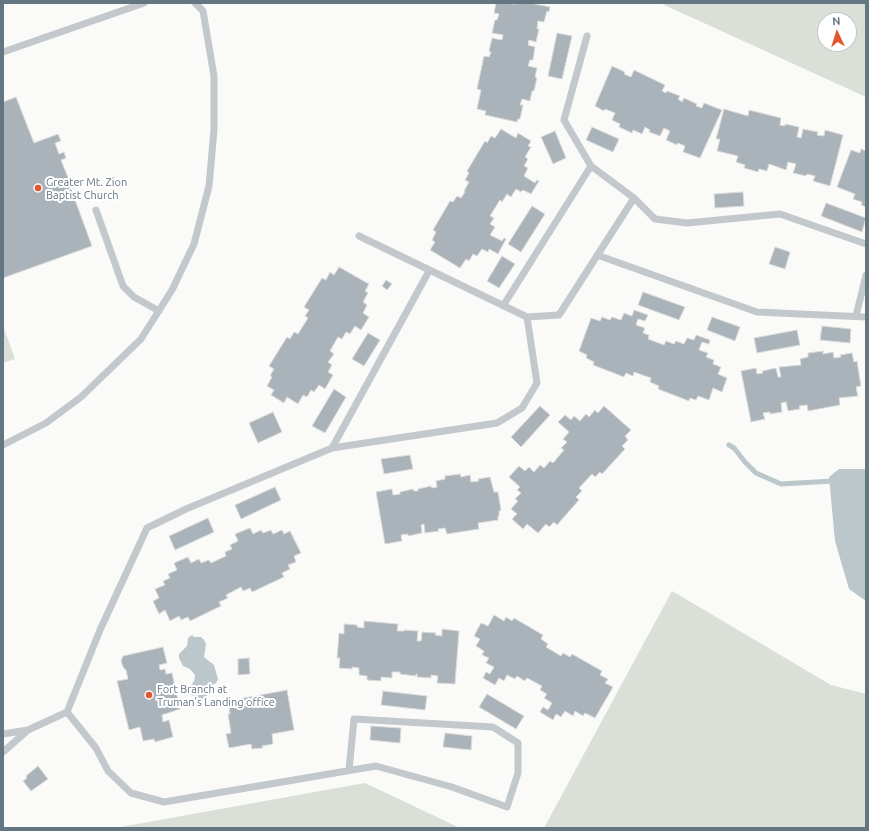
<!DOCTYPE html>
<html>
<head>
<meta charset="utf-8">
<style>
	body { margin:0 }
	#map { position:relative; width:869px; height:831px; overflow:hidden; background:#fafaf8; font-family:Ubuntu,sans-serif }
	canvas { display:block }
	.frame { position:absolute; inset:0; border:4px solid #657683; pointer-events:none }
	.north { position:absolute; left:817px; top:12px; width:40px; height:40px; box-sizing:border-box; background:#fff; border:1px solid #c1c8cd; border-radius:50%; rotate:356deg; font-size:11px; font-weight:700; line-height:16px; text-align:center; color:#657683 }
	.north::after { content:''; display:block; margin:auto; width:14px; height:18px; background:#e4572e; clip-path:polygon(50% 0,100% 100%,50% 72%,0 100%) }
</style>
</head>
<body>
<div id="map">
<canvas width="869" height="831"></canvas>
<div class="frame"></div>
<div class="north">N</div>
</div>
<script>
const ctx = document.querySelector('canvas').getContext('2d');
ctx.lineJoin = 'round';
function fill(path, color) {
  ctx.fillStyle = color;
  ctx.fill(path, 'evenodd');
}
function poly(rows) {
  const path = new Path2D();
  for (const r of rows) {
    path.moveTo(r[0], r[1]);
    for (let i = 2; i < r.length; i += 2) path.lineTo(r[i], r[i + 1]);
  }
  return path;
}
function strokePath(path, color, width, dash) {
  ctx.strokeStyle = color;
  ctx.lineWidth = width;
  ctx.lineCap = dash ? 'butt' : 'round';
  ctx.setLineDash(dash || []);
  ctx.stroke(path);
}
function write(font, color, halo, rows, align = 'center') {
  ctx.font = font + ' Ubuntu,sans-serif';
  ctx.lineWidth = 4;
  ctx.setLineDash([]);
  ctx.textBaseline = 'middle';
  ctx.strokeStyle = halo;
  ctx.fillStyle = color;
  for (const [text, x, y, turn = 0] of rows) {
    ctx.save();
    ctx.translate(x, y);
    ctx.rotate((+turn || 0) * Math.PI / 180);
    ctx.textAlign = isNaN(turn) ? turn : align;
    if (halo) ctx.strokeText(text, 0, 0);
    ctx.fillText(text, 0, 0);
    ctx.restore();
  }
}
const green = poly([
	[660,3,866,3,866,97],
	[825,20,849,20,849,44,825,44],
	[3,326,15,359,3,363],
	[672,591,831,685,866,694,866,828,544,828],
	[365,783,460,828,115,828]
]);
const water = poly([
	[839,469,866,469,866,601,849,589,835,541,829,477],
	[192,635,194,637,201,637,204,640,206,644,204,657,214,665,218,679,216,683,210,686,207,691,207,695,206,698,202,699,189,694,189,689,194,681,195,675,190,669,183,666,179,658,179,654,187,646,188,638]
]);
const stream = poly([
	[729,445,734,448,745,462,756,473,781,484,833,481,835,482]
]);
const building = poly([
	[496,3,517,4,517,3,530,3,550,7,549,12,547,11,544,22,538,21,537,29,539,29,536,42,529,40,528,45,535,47,533,60,530,60,528,66,537,68,535,77,537,78,534,91,532,91,530,101,522,99,520,105,523,105,520,119,518,119,517,122,485,115,486,111,477,109,481,90,477,89,484,56,489,57,491,52,489,51,492,38,502,40,503,35,492,33,495,20,497,20,499,14,494,13,496,3],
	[557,33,572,36,562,79,548,76,557,33],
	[612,66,625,72,624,74,631,77,634,70,665,85,662,91,666,93,667,91,680,96,678,99,682,102,684,98,697,104,696,106,702,108,704,103,722,110,700,158,683,152,685,146,678,143,677,145,666,140,670,131,664,128,660,136,649,132,650,130,645,127,642,134,633,130,632,133,619,127,620,124,612,120,615,113,605,109,604,111,595,106,612,66],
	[16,97,34,143,58,134,61,141,55,143,59,154,64,152,66,158,61,160,69,180,72,178,76,187,71,189,92,246,3,278,3,102,16,97],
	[724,109,748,116,749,110,781,118,780,125,785,126,785,124,799,127,797,137,801,138,803,129,818,132,817,135,824,136,825,130,843,135,830,186,813,181,815,176,807,174,806,176,793,173,796,164,788,162,786,170,769,164,767,171,759,169,758,172,744,168,745,165,736,162,738,156,717,151,720,139,716,139,724,109],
	[592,127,619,139,613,152,586,140,592,127],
	[501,129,516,138,518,133,531,141,528,146,531,147,525,157,528,159,524,166,528,168,524,176,535,183,537,180,539,181,531,194,523,190,521,192,516,189,511,197,507,194,502,202,500,200,490,216,494,218,490,224,495,227,490,235,502,241,504,238,506,239,498,254,489,249,488,252,482,249,477,256,473,254,469,261,466,259,460,268,430,250,435,242,432,240,436,232,433,230,450,201,453,202,457,196,461,198,465,192,464,191,469,182,465,180,469,173,467,171,485,141,487,143,491,136,495,138,501,129],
	[555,131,566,158,553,164,541,137,555,131],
	[861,149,866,151,866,207,861,205,862,202,853,199,855,194,837,187,851,150,860,153,861,149],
	[743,192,744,206,715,208,714,194,743,192],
	[826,203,866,218,862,232,821,216,826,203],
	[532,206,545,214,521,252,508,244,532,206],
	[775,247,790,252,785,269,769,264,775,247],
	[502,256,515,264,499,288,487,281,502,256],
	[339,267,369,284,365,291,368,293,363,302,367,305,363,313,369,317,361,330,355,326,350,334,346,332,342,339,338,337,330,351,334,354,328,362,332,365,328,372,333,375,325,389,319,385,314,392,311,390,307,397,303,395,298,404,287,397,284,403,271,395,274,390,267,386,272,377,270,376,274,369,269,366,287,337,290,339,294,332,298,334,308,318,305,316,309,310,304,307,322,278,326,280,330,272,334,275,339,267],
	[386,280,392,284,387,290,382,286,386,280],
	[643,292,685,307,679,320,638,305,643,292],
	[634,310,648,315,645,321,638,319,636,325,645,328,643,333,649,335,648,339,664,345,666,341,674,344,676,341,684,344,687,338,694,340,696,335,710,340,709,344,702,342,699,350,708,353,706,357,714,360,713,364,721,367,718,374,727,378,722,392,713,388,709,400,698,396,696,400,690,398,689,401,658,389,659,386,650,382,651,378,634,372,633,376,626,373,624,377,593,365,594,362,586,358,587,355,579,351,591,318,600,321,602,317,610,320,612,317,621,320,624,313,632,316,634,310],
	[712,317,740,327,735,341,707,330,712,317],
	[822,326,851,329,850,343,820,340,822,326],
	[797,330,800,345,757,353,754,338,797,330],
	[368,333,380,340,364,366,352,359,368,333],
	[823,351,823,354,833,352,834,358,841,357,840,355,852,353,854,362,857,361,861,386,856,387,858,396,839,398,840,405,808,411,807,405,799,406,800,409,788,411,786,402,781,403,782,412,770,414,770,412,763,413,765,419,751,422,741,371,756,368,757,374,763,373,762,371,776,368,778,377,781,377,779,367,801,365,800,359,808,357,808,353,823,351],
	[334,389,346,397,325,433,312,426,334,389],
	[540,406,550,415,521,447,511,437,540,406],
	[604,406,631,430,625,436,628,440,622,446,625,449,602,474,600,472,595,477,592,474,579,488,582,491,576,497,579,500,557,525,554,522,549,527,546,524,538,533,527,524,523,529,512,519,517,514,511,509,518,501,515,499,521,493,517,490,520,487,509,477,519,466,525,471,529,467,534,472,540,465,544,468,550,461,553,463,564,450,561,448,567,442,563,439,569,432,558,422,565,415,571,420,574,416,580,421,586,414,589,417,595,410,598,413,604,406],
	[273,412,282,432,258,443,249,423,273,412],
	[410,455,413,469,384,474,381,459,410,455],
	[460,474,461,477,470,475,471,482,479,481,478,479,490,477,494,492,498,492,501,510,499,511,499,516,498,516,498,520,478,523,479,529,447,534,445,528,438,529,439,531,425,533,424,524,421,525,422,533,408,536,408,534,401,535,402,541,385,544,376,492,392,489,393,495,400,494,400,492,413,489,414,491,418,491,418,489,431,486,432,488,437,487,436,481,445,479,445,476,460,474],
	[275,487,281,500,241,519,235,505,275,487],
	[208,518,214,532,175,550,169,536,208,518],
	[250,528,253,534,261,530,263,533,271,530,273,534,282,530,284,534,290,531,301,553,294,556,296,562,288,565,290,569,282,573,284,577,252,592,250,588,243,591,241,587,226,595,228,598,219,602,221,606,190,621,188,617,181,620,179,616,170,621,165,610,159,614,153,601,159,598,155,589,165,585,163,581,170,578,168,574,177,570,174,563,188,557,191,563,199,559,201,563,209,560,211,563,226,556,225,552,232,549,230,545,238,541,235,534,250,528],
	[494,615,504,621,506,617,512,621,514,618,543,635,541,639,548,644,546,647,561,656,563,653,570,657,572,654,602,671,600,675,608,679,605,683,613,687,595,718,585,713,583,716,575,711,573,716,565,711,561,717,556,714,553,720,540,712,543,707,548,710,552,703,544,698,547,694,540,690,542,686,527,678,525,681,517,676,515,679,507,675,504,681,499,678,495,685,483,678,486,672,490,674,494,667,486,663,489,658,482,655,484,651,476,646,480,639,474,636,481,623,488,626,494,615],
	[364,621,398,624,397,631,404,631,404,630,418,631,417,641,421,641,422,632,436,633,435,635,442,636,442,629,459,631,455,684,437,683,438,676,431,675,431,678,417,677,417,674,416,674,416,676,400,674,400,672,392,672,392,678,381,677,381,681,367,680,367,676,359,675,359,668,352,667,352,669,339,668,340,658,337,658,339,633,344,634,344,624,357,625,357,627,364,628,364,621],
	[163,647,167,663,159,665,160,670,165,669,166,674,172,673,180,709,162,715,163,722,169,720,173,737,155,742,154,739,143,741,140,727,129,730,117,681,128,679,126,670,123,667,121,661,123,656,163,647],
	[249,658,250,674,238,675,238,659,249,658],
	[287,690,294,730,272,734,273,744,262,746,263,748,252,749,251,744,229,748,226,734,231,733,228,714,230,714,228,701,287,690],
	[383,691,427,696,425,710,381,705,383,691],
	[487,694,524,716,516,729,479,707,487,694],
	[371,726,401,728,400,743,370,740,371,726],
	[445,733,472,736,471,750,443,747,445,733],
	[38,766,48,779,31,791,23,781,27,778,26,776,38,766]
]);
const service = poly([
	[3,52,144,3],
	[591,166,634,198,655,219,687,223,780,214,866,244],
	[96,210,123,286,134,297,159,311],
	[359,236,527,317,559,315,634,198],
	[597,255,757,312,866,317],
	[503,306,591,166,564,120,587,36],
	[856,316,866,275],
	[3,445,46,423,81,397,141,339,172,290,194,244,209,186,214,130,214,76,203,11,195,3],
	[332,448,429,271],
	[3,734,28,730,67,712],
	[3,752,28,730],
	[349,770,354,719,493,727,518,743,518,773,507,807,452,787,376,766,164,802,131,793,108,771,96,748,67,712,100,630,147,528,186,509,332,448,497,423,522,408,537,383,527,317]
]);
const markers = [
	[38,188,4,"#e4572e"],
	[149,695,4,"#e4572e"]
];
const poiNames = [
	["Greater Mt. Zion",46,182],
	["Baptist Church",46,195],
	["Fort Branch at",157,689],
	["Truman's Landing office",157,702]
];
fill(green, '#dadfd7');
fill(water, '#bbc7cb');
strokePath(stream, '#bbc7cb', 5);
fill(building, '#aab3b9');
strokePath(building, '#dcdcda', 1);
strokePath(service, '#c3c8cc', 7);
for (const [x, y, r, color] of markers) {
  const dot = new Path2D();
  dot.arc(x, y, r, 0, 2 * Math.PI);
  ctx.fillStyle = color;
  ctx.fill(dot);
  strokePath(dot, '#fff', 1.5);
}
write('11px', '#657683', '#fff', poiNames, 'left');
</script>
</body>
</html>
